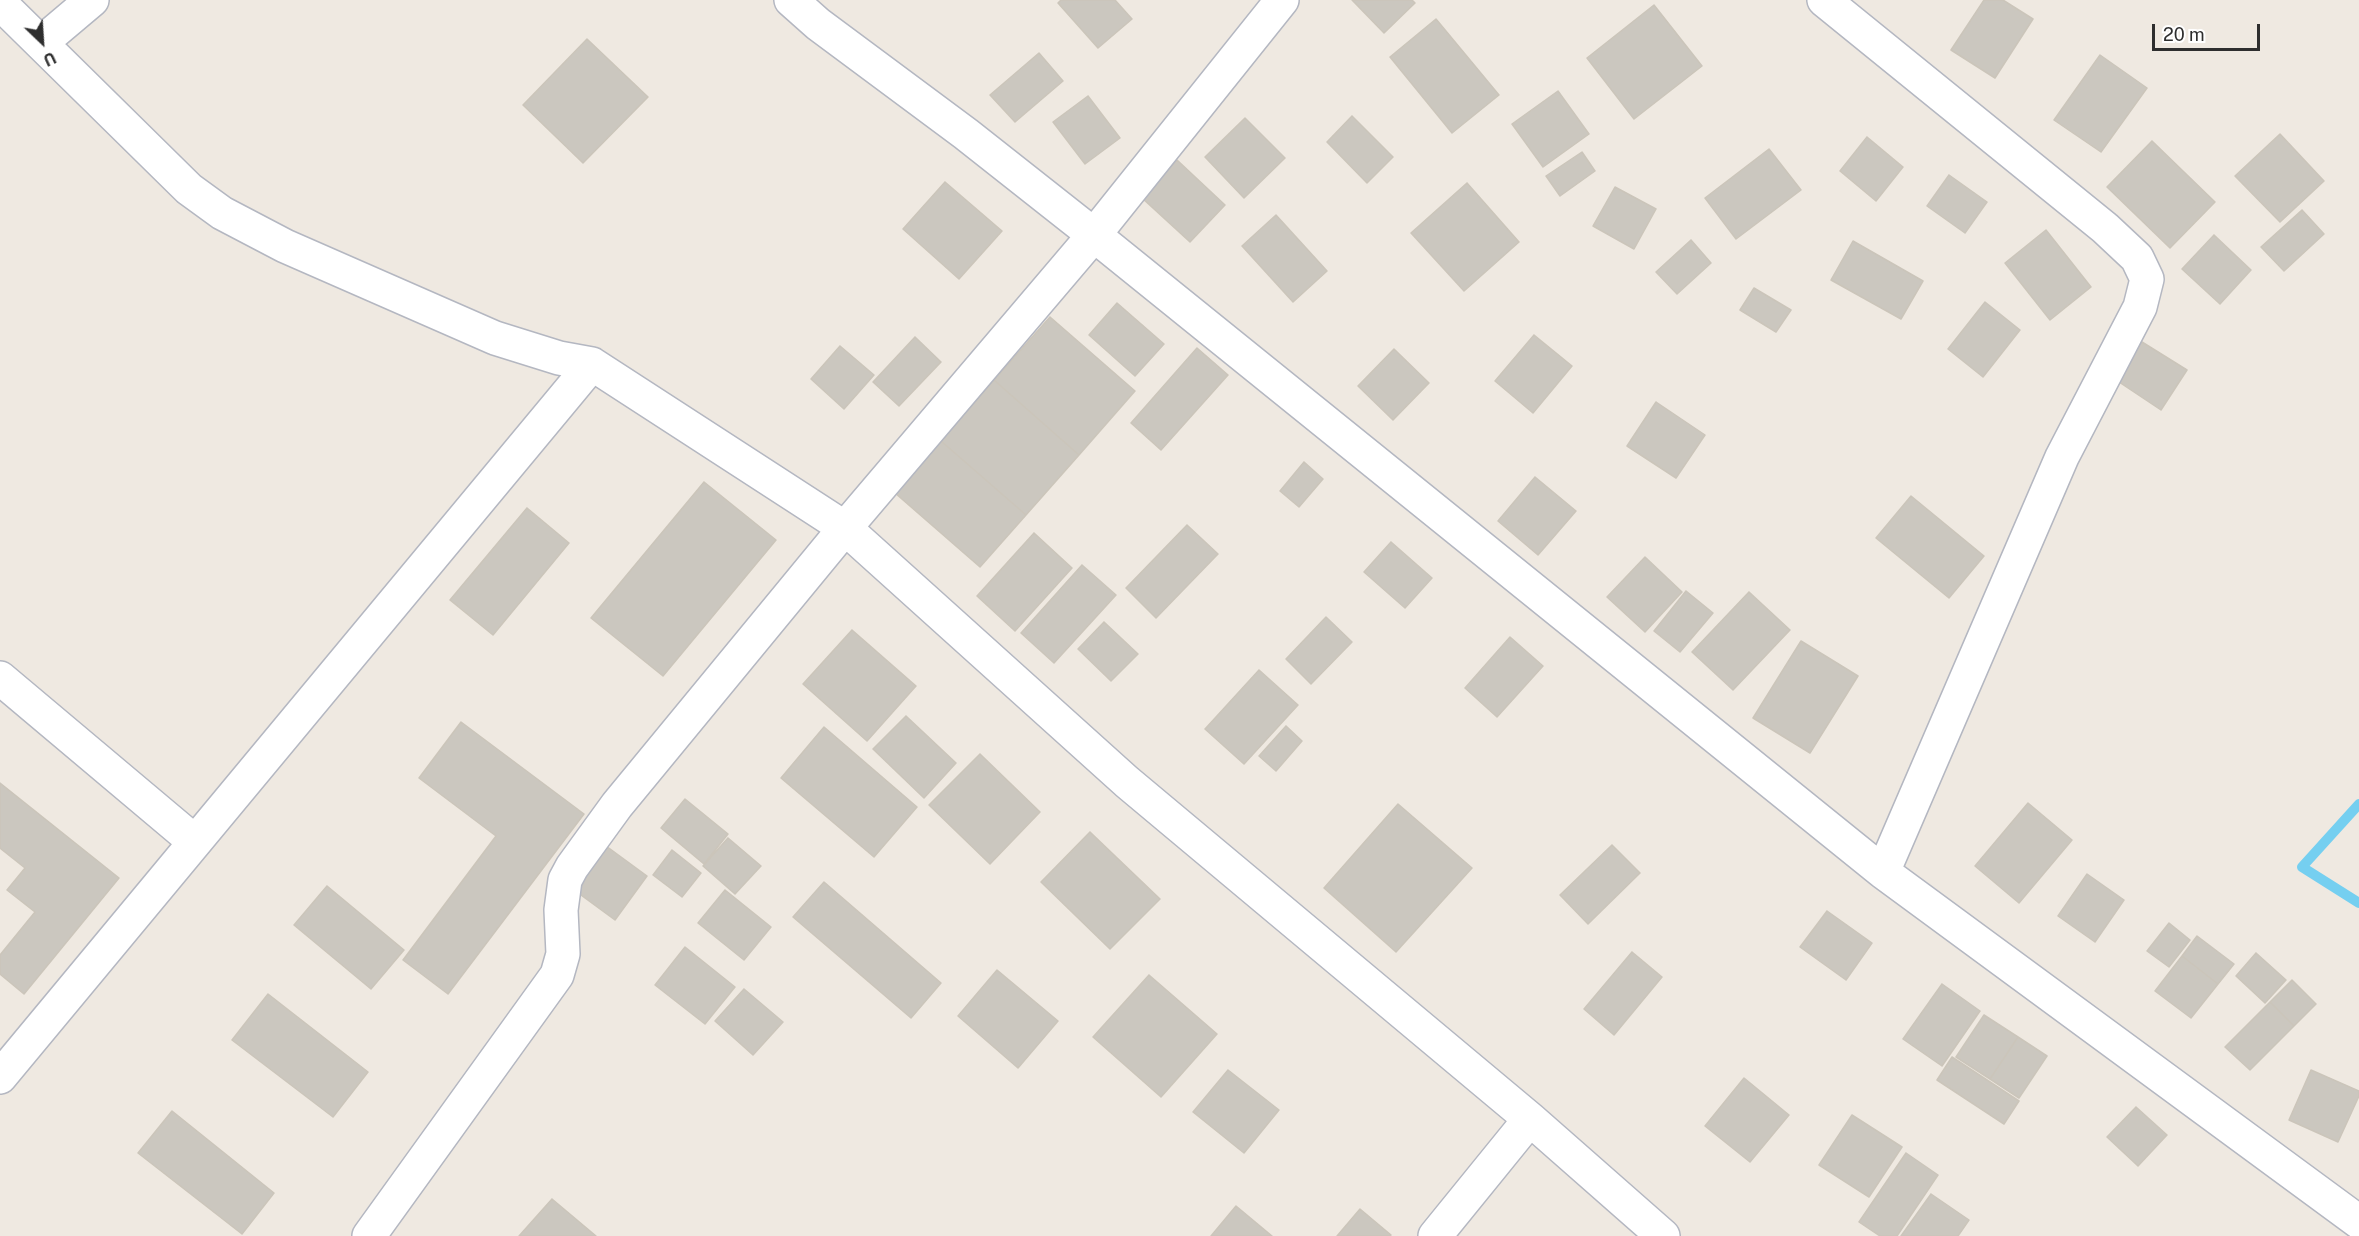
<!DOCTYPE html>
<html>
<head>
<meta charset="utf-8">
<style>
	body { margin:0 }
	#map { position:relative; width:2359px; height:1236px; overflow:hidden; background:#efe9e1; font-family:"Public Sans",sans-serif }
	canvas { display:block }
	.north { position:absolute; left:12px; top:12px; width:60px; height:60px; -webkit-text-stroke:4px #fff; paint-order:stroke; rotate:155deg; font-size:16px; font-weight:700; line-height:24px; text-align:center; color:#2e2e2e }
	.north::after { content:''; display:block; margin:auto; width:21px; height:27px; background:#2e2e2e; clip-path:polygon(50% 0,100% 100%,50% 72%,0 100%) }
	.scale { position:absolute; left:2152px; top:24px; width:108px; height:27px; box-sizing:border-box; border:3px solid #2e2e2e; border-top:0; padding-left:8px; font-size:18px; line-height:21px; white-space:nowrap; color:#2e2e2e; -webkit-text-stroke:4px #fff; paint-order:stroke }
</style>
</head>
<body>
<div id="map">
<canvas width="2359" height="1236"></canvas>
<div class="north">U</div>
<div class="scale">20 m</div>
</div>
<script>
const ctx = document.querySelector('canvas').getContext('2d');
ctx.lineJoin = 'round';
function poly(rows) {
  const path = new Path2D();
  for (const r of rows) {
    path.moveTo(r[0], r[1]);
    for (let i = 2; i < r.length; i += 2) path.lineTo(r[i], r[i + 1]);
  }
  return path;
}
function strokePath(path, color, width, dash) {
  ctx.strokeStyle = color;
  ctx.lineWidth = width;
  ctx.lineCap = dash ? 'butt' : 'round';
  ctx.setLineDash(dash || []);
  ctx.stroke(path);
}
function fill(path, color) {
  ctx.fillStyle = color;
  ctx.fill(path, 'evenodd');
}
const stream = poly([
	[2359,804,2302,867,2359,903]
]);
const building = poly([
	[1061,0,1115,0,1132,19,1098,48,1058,3,1061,0],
	[1352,0,1412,0,1415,3,1384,33,1352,0],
	[1984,0,2003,0,2033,19,1995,78,1951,50,1984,0],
	[1654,5,1702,66,1634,119,1587,58,1654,5],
	[1436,19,1499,95,1452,133,1390,57,1436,19],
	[587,39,648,97,583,163,523,105,587,39],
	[1039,53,1063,81,1015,122,990,95,1039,53],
	[2100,55,2147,88,2101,152,2054,120,2100,55],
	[1558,91,1589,134,1543,167,1512,124,1558,91],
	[1088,96,1120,138,1085,164,1053,122,1088,96],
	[1352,116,1393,157,1367,183,1327,142,1352,116],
	[1245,118,1285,158,1244,198,1205,157,1245,118],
	[2280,134,2324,181,2280,222,2235,176,2280,134],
	[1867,137,1903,167,1876,201,1840,171,1867,137],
	[2152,141,2215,202,2170,248,2107,187,2152,141],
	[1769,149,1801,190,1736,239,1705,198,1769,149],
	[1582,152,1595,171,1560,196,1546,176,1582,152],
	[1177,160,1225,205,1190,242,1142,198,1177,160],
	[1949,175,1987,202,1965,233,1927,206,1949,175],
	[945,182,1002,231,959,279,903,229,945,182],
	[1467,183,1519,242,1464,291,1411,233,1467,183],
	[1615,187,1656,209,1634,249,1593,226,1615,187],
	[2302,210,2324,234,2284,271,2261,247,2302,210],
	[1276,215,1327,271,1293,302,1242,246,1276,215],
	[2046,230,2091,287,2050,320,2005,263,2046,230],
	[2214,235,2251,270,2220,304,2182,269,2214,235],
	[1691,240,1711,263,1677,294,1656,272,1691,240],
	[1853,241,1923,281,1901,319,1831,280,1853,241],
	[1754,288,1791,310,1776,332,1740,310,1754,288],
	[1985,302,2020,330,1983,377,1948,349,1985,302],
	[1117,303,1164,344,1135,376,1089,335,1117,303],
	[1050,317,1135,391,1079,455,994,380,1050,317],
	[1534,335,1572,366,1533,413,1495,381,1534,335],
	[915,337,941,362,899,406,873,382,915,337],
	[2142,342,2187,370,2161,410,2116,380,2142,342],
	[840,346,874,375,844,409,811,379,840,346],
	[1197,348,1228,375,1161,450,1131,423,1197,348],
	[1394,349,1429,383,1393,420,1358,386,1394,349],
	[994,380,1079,455,1026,515,941,441,994,380],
	[1656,402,1705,435,1676,478,1627,446,1656,402],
	[941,441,1026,515,980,567,895,493,941,441],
	[1304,462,1323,479,1299,507,1280,491,1304,462],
	[1535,477,1576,511,1538,555,1498,521,1535,477],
	[704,482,776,540,663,676,591,618,704,482],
	[1911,496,1984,556,1949,598,1876,538,1911,496],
	[527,508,569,543,493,635,450,600,527,508],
	[1187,525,1218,554,1156,618,1126,588,1187,525],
	[1034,533,1072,568,1015,631,977,596,1034,533],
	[1391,542,1432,578,1405,608,1364,572,1391,542],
	[1645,557,1682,592,1645,632,1607,597,1645,557],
	[1082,565,1116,595,1054,663,1021,633,1082,565],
	[1686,591,1713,613,1680,652,1654,631,1686,591],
	[1749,592,1790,630,1733,690,1692,652,1749,592],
	[1326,617,1352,642,1311,684,1286,659,1326,617],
	[1104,622,1138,654,1111,681,1078,649,1104,622],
	[852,630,916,686,867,741,803,684,852,630],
	[1510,637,1543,666,1497,717,1465,688,1510,637],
	[1801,641,1858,676,1810,753,1753,718,1801,641],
	[1259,670,1298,705,1244,764,1205,729,1259,670],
	[906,716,956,763,924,798,873,749,906,716],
	[461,722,584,814,448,994,403,960,496,836,419,778,461,722],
	[1286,726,1302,741,1276,771,1259,756,1286,726],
	[824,727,917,807,874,857,781,778,824,727],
	[980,754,1040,812,990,864,929,805,980,754],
	[0,783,119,878,24,994,0,974,0,955,35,912,7,890,25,868,0,848,0,783],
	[685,799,728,834,704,864,661,828,685,799],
	[2028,803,2072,840,2019,903,1975,866,2028,803],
	[1398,804,1472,868,1396,952,1324,888,1398,804],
	[1090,832,1160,899,1110,949,1041,882,1090,832],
	[728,838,761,866,735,894,703,866,728,838],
	[602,843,647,876,615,920,570,887,602,843],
	[1612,845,1640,873,1588,924,1560,895,1612,845],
	[672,850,701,873,682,897,653,875,672,850],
	[2087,874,2124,900,2095,942,2058,916,2087,874],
	[824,882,941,983,911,1018,793,917,824,882],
	[327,886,404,950,371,989,294,925,327,886],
	[725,890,771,927,744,960,698,923,725,890],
	[1827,911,1872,943,1846,980,1800,947,1827,911],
	[2169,923,2190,940,2169,967,2147,951,2169,923],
	[2197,936,2234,964,2218,984,2182,956,2197,936],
	[685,947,735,987,705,1024,655,985,685,947],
	[1632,952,1662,977,1614,1035,1584,1009,1632,952],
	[2256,953,2286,980,2265,1003,2236,976,2256,953],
	[2182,956,2218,984,2191,1018,2155,991,2182,956],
	[997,970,1058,1021,1018,1068,958,1016,997,970],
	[1149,975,1217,1034,1161,1097,1093,1037,1149,975],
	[2292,980,2316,1004,2294,1026,2270,1002,2292,980],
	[1942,984,1980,1011,1942,1066,1903,1039,1942,984],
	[744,989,783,1022,753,1055,715,1021,744,989],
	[268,994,368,1072,333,1117,232,1040,268,994],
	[2270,1002,2294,1026,2250,1070,2225,1047,2270,1002],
	[1984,1015,2018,1037,1990,1079,1956,1057,1984,1015],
	[2018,1037,2047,1056,2019,1098,1990,1079,2018,1037],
	[1952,1057,2019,1101,2004,1124,1937,1080,1952,1057],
	[1228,1070,1279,1110,1244,1153,1193,1112,1228,1070],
	[2311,1070,2359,1091,2359,1096,2338,1142,2289,1120,2311,1070],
	[1744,1078,1789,1115,1750,1162,1705,1126,1744,1078],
	[2136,1107,2167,1135,2138,1166,2107,1137,2136,1107],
	[172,1111,274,1193,242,1234,138,1153,172,1111],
	[1852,1115,1902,1147,1869,1197,1819,1165,1852,1115],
	[1906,1153,1938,1175,1897,1236,1880,1236,1859,1222,1906,1153],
	[1931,1194,1969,1220,1958,1236,1901,1236,1931,1194],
	[552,1199,596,1236,519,1236,552,1199],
	[1236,1206,1272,1236,1211,1236,1236,1206],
	[1360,1209,1391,1235,1390,1236,1337,1236,1360,1209]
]);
const minor = poly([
	[791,0,818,24,966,134,1094,235,1883,872,2359,1222],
	[1824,0,2105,228,2137,258,2147,279,2140,307,2062,457,1883,872],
	[0,3,189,189,222,213,285,246,495,338,559,358,592,364,845,528,1127,782,1530,1119,1663,1236],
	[41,43,92,0],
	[0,678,195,842],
	[0,1077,592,364],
	[369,1236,557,975,563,954,561,910,565,880,572,867,617,805,845,528,1094,235,1282,0],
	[1435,1236,1530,1119]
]);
strokePath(stream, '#75cff0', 10);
fill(building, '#cbc7bf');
strokePath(building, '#cbc5ba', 1.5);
strokePath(minor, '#b4b7c1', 36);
strokePath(minor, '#fff', 33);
</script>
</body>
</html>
